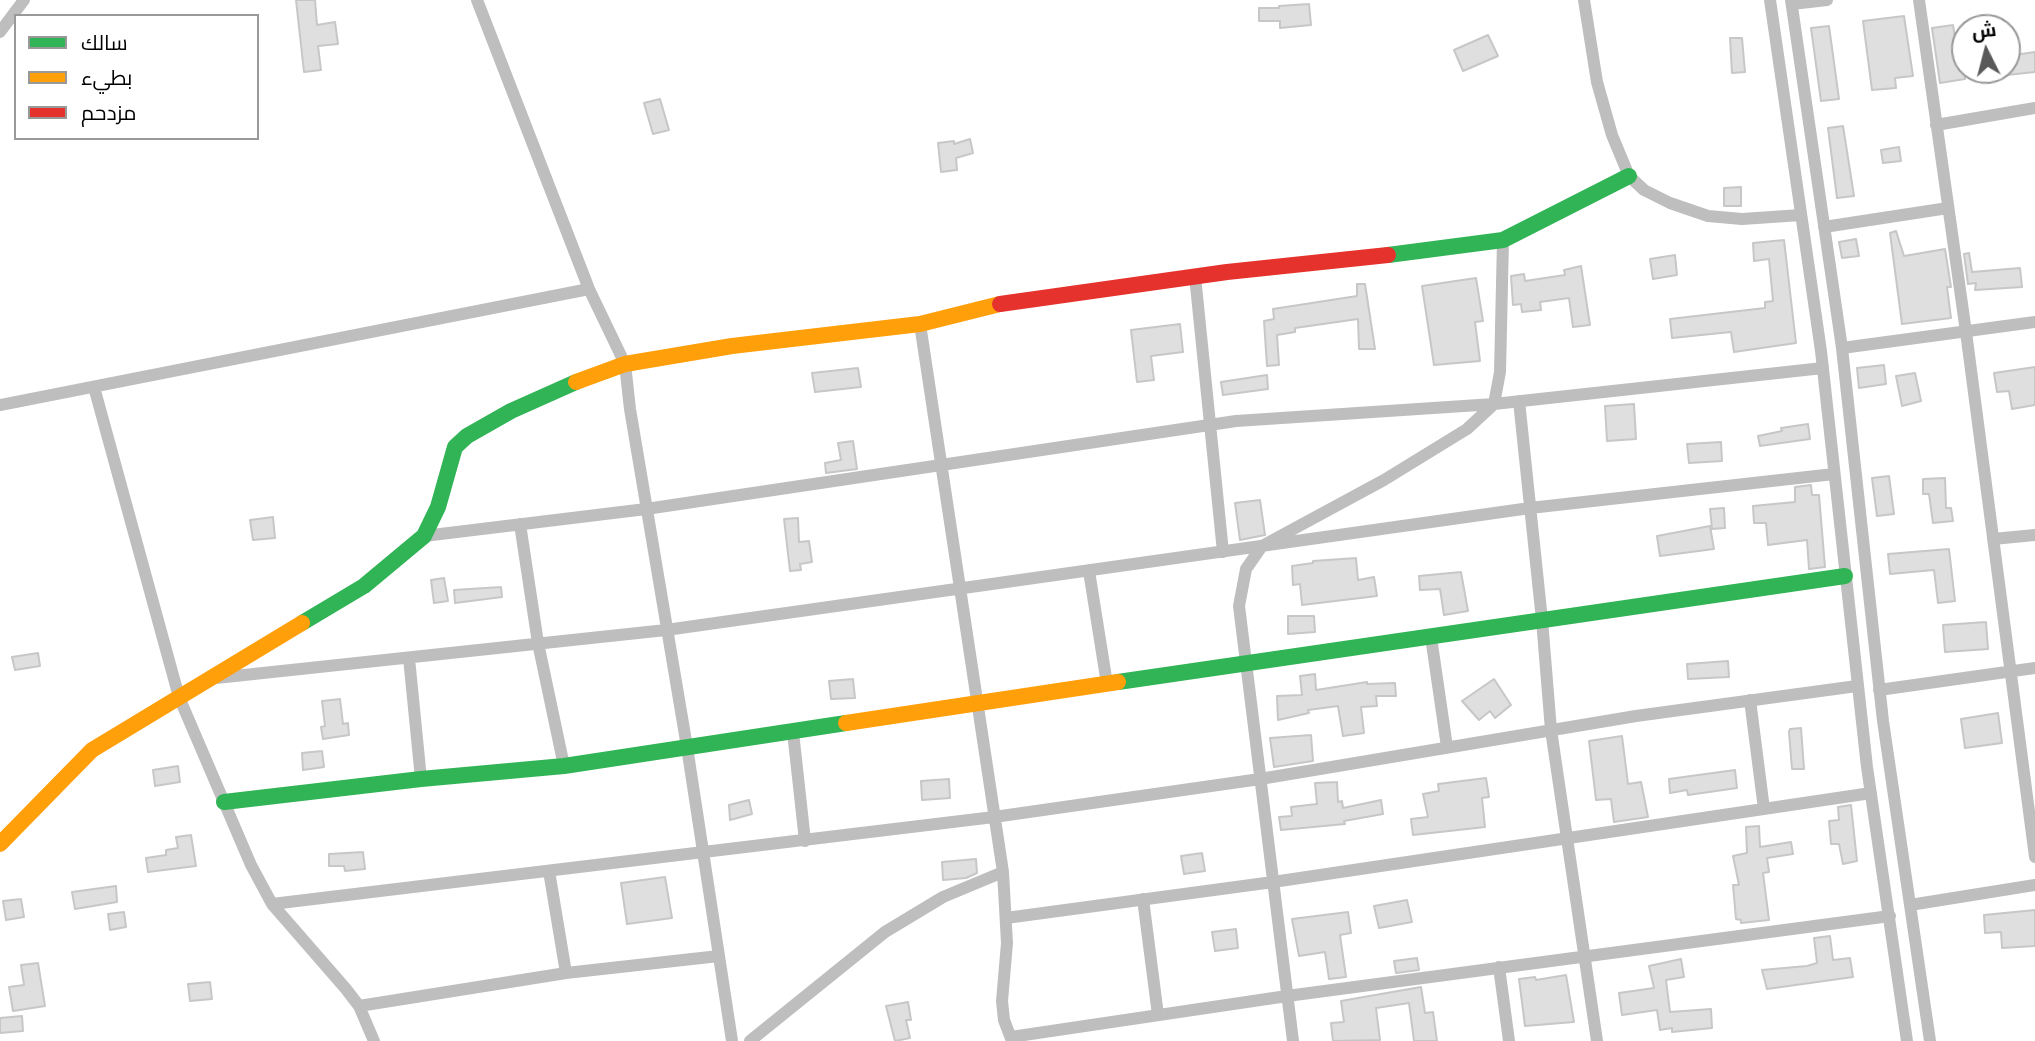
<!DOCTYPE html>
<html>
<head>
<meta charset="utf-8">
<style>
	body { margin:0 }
	#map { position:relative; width:2035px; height:1041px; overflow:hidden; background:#fff; font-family:"Archivo Narrow",Cairo,sans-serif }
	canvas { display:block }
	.legend { position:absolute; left:14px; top:14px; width:245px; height:126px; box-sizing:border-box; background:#fff; border:2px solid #999; margin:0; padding:9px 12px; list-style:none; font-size:21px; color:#000 }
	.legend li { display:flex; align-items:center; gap:14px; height:35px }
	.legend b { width:35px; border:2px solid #999 }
	.north { position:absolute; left:1951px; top:14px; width:70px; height:70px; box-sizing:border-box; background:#fff; border:2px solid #999; border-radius:50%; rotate:354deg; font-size:19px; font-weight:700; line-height:28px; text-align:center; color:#000 }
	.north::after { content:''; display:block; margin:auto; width:24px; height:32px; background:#595959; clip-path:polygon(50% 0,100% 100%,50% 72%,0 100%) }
</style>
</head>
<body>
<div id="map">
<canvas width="2035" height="1041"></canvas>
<ul class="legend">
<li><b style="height:9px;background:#30b455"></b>سالك</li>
<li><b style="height:9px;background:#ff9f0a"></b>بطيء</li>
<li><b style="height:9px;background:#e5322d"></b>مزدحم</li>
</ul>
<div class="north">ش</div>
</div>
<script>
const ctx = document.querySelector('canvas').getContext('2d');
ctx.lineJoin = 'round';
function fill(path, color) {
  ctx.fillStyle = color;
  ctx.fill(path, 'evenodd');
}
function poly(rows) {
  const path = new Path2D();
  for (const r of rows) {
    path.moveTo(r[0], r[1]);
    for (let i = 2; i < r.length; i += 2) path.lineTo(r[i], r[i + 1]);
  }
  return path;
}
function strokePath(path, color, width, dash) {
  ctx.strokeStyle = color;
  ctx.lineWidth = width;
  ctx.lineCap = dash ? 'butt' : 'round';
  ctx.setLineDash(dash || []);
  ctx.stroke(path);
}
const building = poly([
	[296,0,315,0,317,25,335,22,338,44,318,46,321,70,304,72,296,0],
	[1309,4,1311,25,1280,28,1280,21,1259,21,1259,8,1279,8,1279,6,1309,4],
	[1904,16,1913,76,1895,78,1896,88,1872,90,1863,21,1904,16],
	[1953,25,1959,62,1965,60,1965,79,1940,83,1932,28,1953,25],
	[1829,26,1839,99,1821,101,1811,28,1829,26],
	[1488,35,1498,56,1463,71,1454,50,1488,35],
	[1730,38,1742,38,1745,72,1732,73,1730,38],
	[2035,52,2035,72,2007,75,2007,56,2035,52],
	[660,99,669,130,653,134,644,103,660,99],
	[1843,126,1854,196,1837,198,1828,128,1843,126],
	[970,139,973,153,956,158,957,170,941,172,938,143,954,141,954,144,970,139],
	[1899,147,1901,161,1883,163,1881,150,1899,147],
	[1741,187,1741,206,1724,206,1724,188,1741,187],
	[1896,231,1904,256,1945,249,1951,287,1947,287,1951,318,1902,324,1890,233,1896,231],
	[1856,239,1859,256,1842,258,1839,242,1856,239],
	[1784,240,1796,343,1734,352,1731,332,1672,338,1670,319,1765,308,1765,302,1773,301,1769,259,1754,261,1753,243,1784,240],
	[1969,253,1972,272,2020,268,2022,287,1975,290,1976,283,1968,284,1964,254,1969,253],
	[1675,255,1677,275,1653,279,1650,259,1675,255],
	[1581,266,1590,325,1573,327,1569,298,1540,302,1541,310,1522,312,1521,304,1513,305,1511,276,1524,274,1525,281,1565,275,1564,270,1581,266],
	[1476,278,1483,321,1475,322,1480,361,1434,365,1422,286,1476,278],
	[1357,284,1365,284,1375,349,1359,349,1358,319,1295,328,1295,332,1277,335,1279,365,1267,366,1264,321,1274,319,1273,309,1357,296,1357,284],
	[1180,324,1183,352,1151,356,1154,380,1137,382,1131,330,1180,324],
	[1884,365,1886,384,1859,388,1857,368,1884,365],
	[2035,367,2035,405,2012,409,2009,391,1997,392,1994,373,2035,367],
	[858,368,861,387,815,392,812,373,858,368],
	[1915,373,1921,401,1902,406,1896,376,1915,373],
	[1267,375,1268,389,1223,395,1221,382,1267,375],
	[1634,404,1636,439,1607,441,1605,406,1634,404],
	[1808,424,1810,439,1760,446,1758,436,1782,431,1781,428,1808,424],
	[853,441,857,469,826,473,825,463,841,460,838,443,853,441],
	[1721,442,1722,461,1689,463,1687,444,1721,442],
	[1889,476,1894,514,1877,516,1872,478,1889,476],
	[1945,478,1946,508,1951,508,1953,521,1933,523,1929,494,1923,494,1923,479,1945,478],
	[1811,485,1812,495,1819,495,1825,567,1809,569,1807,540,1768,545,1766,523,1754,523,1753,506,1795,502,1795,487,1811,485],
	[1260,500,1265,535,1240,540,1235,503,1260,500],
	[1724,508,1725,528,1712,529,1710,509,1724,508],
	[273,517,275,538,253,540,250,520,273,517],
	[798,518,799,542,809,541,812,562,800,564,801,570,790,571,784,519,798,518],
	[1710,526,1714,549,1660,556,1657,536,1710,526],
	[1949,549,1955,601,1938,603,1934,570,1890,574,1888,554,1949,549],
	[1356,558,1358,580,1374,577,1377,596,1302,605,1300,584,1293,585,1292,566,1313,563,1313,561,1356,558],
	[1461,572,1468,611,1444,615,1440,589,1420,590,1419,576,1461,572],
	[444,578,448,601,434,603,431,580,444,578],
	[501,587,502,597,455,603,454,590,501,587],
	[1288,616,1314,616,1315,632,1288,634,1288,616],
	[1986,622,1988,649,1945,652,1943,625,1986,622],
	[38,653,40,666,15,670,12,657,38,653],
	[1728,661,1729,677,1688,679,1687,664,1728,661],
	[1315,674,1316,690,1367,682,1367,684,1395,683,1396,696,1376,696,1377,706,1361,707,1364,733,1343,736,1338,706,1308,710,1309,713,1278,720,1277,696,1302,695,1300,676,1315,674],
	[853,679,855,698,831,699,829,681,853,679],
	[1494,679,1511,705,1495,718,1490,711,1479,720,1462,701,1494,679],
	[340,699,343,724,348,723,349,735,323,739,321,727,325,726,322,701,340,699],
	[1998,713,2002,743,1965,748,1961,719,1998,713],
	[1801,728,1804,769,1792,769,1789,732,1790,729,1801,728],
	[1311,735,1313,761,1274,767,1270,738,1311,735],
	[1622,736,1628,784,1641,782,1648,817,1614,822,1611,799,1596,800,1589,741,1622,736],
	[322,751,324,767,303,770,302,753,322,751],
	[178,766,180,782,155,786,153,770,178,766],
	[1735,770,1737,788,1688,795,1687,790,1670,793,1669,779,1735,770],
	[1486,778,1489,797,1482,798,1485,827,1413,835,1411,819,1428,817,1423,794,1439,791,1438,784,1486,778],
	[949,779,950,798,922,800,921,781,949,779],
	[1337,782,1338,802,1342,801,1343,808,1381,800,1383,814,1344,821,1345,824,1281,830,1279,817,1292,816,1291,807,1317,804,1315,783,1337,782],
	[749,800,752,814,730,820,729,805,749,800],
	[1851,805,1857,861,1843,864,1839,844,1831,844,1829,821,1839,820,1838,807,1851,805],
	[1759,826,1760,847,1791,842,1793,854,1767,858,1769,872,1763,873,1769,920,1741,923,1741,920,1736,919,1733,885,1739,885,1733,856,1747,853,1746,827,1759,826],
	[191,835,196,866,148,872,146,858,166,855,166,850,178,848,176,837,191,835],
	[363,852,365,869,345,871,344,866,329,866,329,854,363,852],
	[1202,853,1205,871,1184,874,1181,856,1202,853],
	[976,859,977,873,966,878,943,880,942,862,976,859],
	[665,877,672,918,627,924,621,883,665,877],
	[116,886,117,902,75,909,72,892,116,886],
	[21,899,24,917,6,920,3,901,21,899],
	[1407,900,1412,922,1379,928,1374,906,1407,900],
	[2035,910,2035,946,2002,948,2001,932,1985,933,1984,915,2035,910],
	[124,912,126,927,110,930,108,914,124,912],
	[1348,912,1351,933,1340,935,1346,977,1329,979,1325,952,1299,956,1292,919,1348,912],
	[1236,929,1238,948,1215,951,1212,932,1236,929],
	[1830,936,1833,960,1850,958,1853,977,1767,989,1762,970,1807,966,1817,963,1814,938,1830,936],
	[1417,958,1419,970,1396,973,1394,961,1417,958],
	[1681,959,1684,977,1666,980,1670,1012,1711,1009,1712,1028,1672,1032,1672,1028,1660,1030,1657,1010,1622,1015,1619,993,1654,988,1649,966,1681,959],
	[38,963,45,1006,13,1011,9,987,24,985,21,965,38,963],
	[1566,975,1574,1022,1525,1026,1519,979,1535,977,1536,980,1566,975],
	[210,982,212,999,190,1001,188,984,210,982],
	[1421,987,1425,1013,1433,1012,1437,1041,1414,1041,1409,1003,1376,1008,1380,1040,1333,1041,1331,1023,1344,1022,1341,1001,1421,987],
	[908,1002,911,1020,906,1020,910,1038,895,1041,886,1006,908,1002],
	[22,1016,23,1031,0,1033,0,1018,22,1016]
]);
const street = poly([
	[477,0,589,289,625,364,630,409,687,747,732,1041],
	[1584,0,1597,82,1612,135,1629,176,1644,190,1670,203,1708,216,1742,219,1801,215],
	[1770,0,1821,351,1867,767,1907,1041],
	[1791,0,1842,348,1883,721,1930,1041],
	[1919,0,1966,332,2035,857],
	[1792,4,1827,0],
	[0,32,24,0],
	[1936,125,2035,108],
	[1824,227,1948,208],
	[1195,276,1223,552],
	[920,324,1003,872,1007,943,1002,1001,1004,1020,1012,1041],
	[1842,348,2035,322],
	[94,387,179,697,251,865,272,904,346,989,359,1006,374,1041],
	[1519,401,1542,620,1551,730,1597,1041],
	[0,405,589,289],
	[520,524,538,643,564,766],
	[424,536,646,509,1236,421,1494,404,1823,368],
	[1993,539,2035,535],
	[1089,571,1107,684],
	[1431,637,1447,747],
	[409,658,421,779],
	[216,678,666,630,1530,508,1834,474],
	[1879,690,2035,668],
	[1750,700,1764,809],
	[793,732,805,841],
	[549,871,566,973],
	[1143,899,1158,1015],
	[272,904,994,817,1260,779,1636,716,1857,686],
	[1910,905,2035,885],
	[1006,918,1273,882,1871,793],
	[1499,967,1509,1041],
	[359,1006,566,973,719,956],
	[1011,1037,1287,996,1890,916],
	[750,1041,885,932,943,897,1003,872],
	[1293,1041,1239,606,1246,569,1262,546,1384,480,1467,429,1494,404,1500,372,1503,240]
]);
const fast = poly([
	[1388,255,1503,240,1629,176],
	[302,623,364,586,424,536,438,507,455,447,467,436,511,411,576,382],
	[1118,682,1845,576],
	[224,802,421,779,564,766,846,723]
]);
const slow = poly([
	[576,382,625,364,732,346,920,324,1000,304],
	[846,723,1118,682],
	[0,844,92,750,302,623]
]);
const jam = poly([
	[1000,304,1227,272,1388,255]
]);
fill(building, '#dfdfdf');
strokePath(building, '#c7c7c7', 2);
strokePath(street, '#bebebe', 12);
strokePath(fast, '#30b455', 16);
strokePath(slow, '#ff9f0a', 16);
strokePath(jam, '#e5322d', 16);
</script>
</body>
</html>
